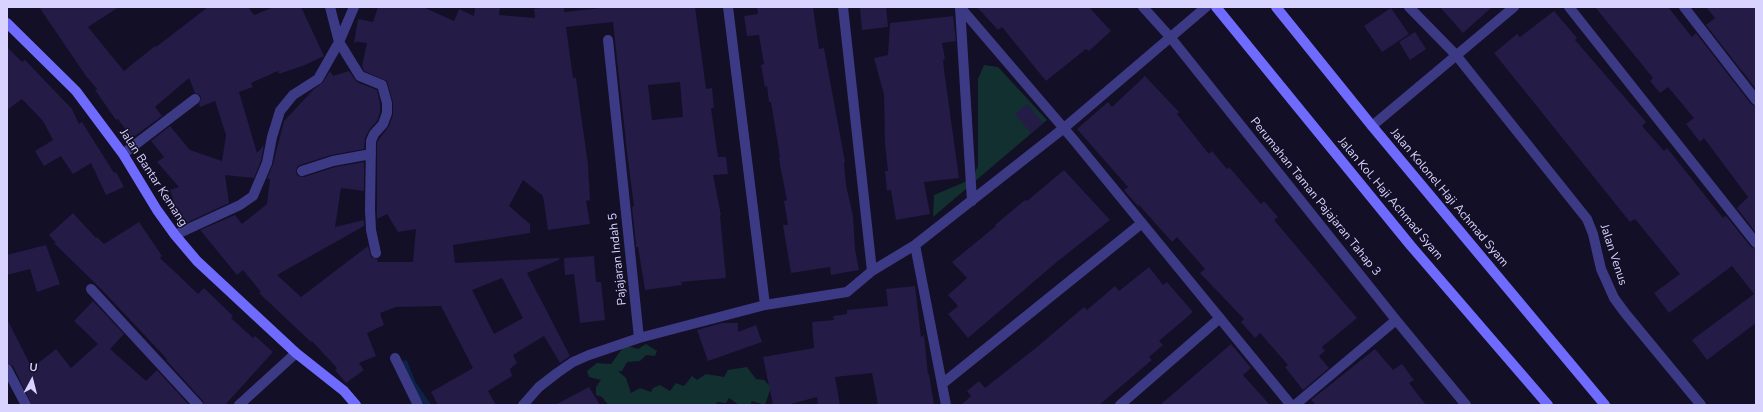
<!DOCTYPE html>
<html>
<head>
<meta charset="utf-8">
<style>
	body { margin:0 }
	#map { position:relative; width:1763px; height:412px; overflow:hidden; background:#130f26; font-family:"Nunito Sans",sans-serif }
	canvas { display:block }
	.frame { position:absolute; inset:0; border:8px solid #d9d4ff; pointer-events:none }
	.north { position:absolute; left:12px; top:360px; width:40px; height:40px; -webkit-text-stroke:3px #130f26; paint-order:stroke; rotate:7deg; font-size:11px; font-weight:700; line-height:16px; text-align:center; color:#d9d4ff }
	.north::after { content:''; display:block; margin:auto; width:14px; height:18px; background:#d9d4ff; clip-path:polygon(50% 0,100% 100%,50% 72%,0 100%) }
</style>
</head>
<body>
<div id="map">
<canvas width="1763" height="412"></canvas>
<div class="frame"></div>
<div class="north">U</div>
</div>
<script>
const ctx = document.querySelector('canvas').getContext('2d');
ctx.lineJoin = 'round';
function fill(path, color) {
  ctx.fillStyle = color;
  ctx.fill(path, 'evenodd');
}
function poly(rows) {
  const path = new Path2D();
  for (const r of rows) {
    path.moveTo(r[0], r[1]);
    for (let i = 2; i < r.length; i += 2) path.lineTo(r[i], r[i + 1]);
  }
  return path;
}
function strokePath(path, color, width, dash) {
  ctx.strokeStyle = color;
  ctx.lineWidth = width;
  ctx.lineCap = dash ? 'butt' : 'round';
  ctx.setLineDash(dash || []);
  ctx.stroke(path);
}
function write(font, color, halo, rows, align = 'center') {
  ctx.font = font + ' "Nunito Sans",sans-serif';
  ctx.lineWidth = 3;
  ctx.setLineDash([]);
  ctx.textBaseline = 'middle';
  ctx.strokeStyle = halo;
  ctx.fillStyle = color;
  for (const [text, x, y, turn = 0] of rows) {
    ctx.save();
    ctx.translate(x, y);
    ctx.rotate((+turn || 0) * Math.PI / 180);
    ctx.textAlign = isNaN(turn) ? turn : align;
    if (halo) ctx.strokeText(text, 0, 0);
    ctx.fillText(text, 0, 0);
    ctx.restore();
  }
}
const green = poly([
	[984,65,998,67,1047,120,933,217,934,195,972,179,978,166,978,79],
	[646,344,657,351,655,356,646,355,640,361,627,362,622,371,618,371,626,378,631,393,640,388,651,392,653,388,660,385,670,391,676,383,684,386,692,376,697,380,706,374,724,377,728,370,747,367,756,379,764,380,771,387,765,405,752,401,750,405,739,405,729,398,726,403,717,402,716,405,608,405,602,397,596,395,596,387,601,380,589,377,587,371,597,363,611,364,625,345,638,349]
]);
const stream = poly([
	[405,363,413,383,428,405]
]);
const building = poly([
	[39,7,119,7,88,27,124,71,155,46,156,47,208,7,248,7,254,15,274,7,301,7,324,56,305,65,279,74,278,71,251,83,253,87,239,92,257,153,264,145,261,161,254,178,225,175,229,203,186,223,178,208,176,209,170,190,179,187,157,162,164,157,151,141,170,126,190,150,222,161,226,135,215,101,200,107,199,104,201,98,200,95,195,93,189,78,155,107,162,116,132,138,118,119,116,120,95,90,97,89,86,76],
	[378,7,423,7,454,21,459,9,474,16,475,7,500,7,499,15,535,18,534,9,547,7,564,7,564,12,611,7,653,7,653,8,695,7,706,89,712,88,714,108,711,108,718,157,726,157,728,174,713,175,721,215,720,215,726,278,681,282,682,285,645,290,638,247,636,247,636,244,632,207,634,206,627,152,613,22,566,27,573,78,576,78,588,165,590,200,586,201,590,224,548,230,543,196,523,180,509,206,530,224,530,233,453,245,455,263,559,258,559,260,527,273,570,356,560,363,544,336,513,355,517,363,510,369,512,376,488,391,496,405,438,405,431,392,473,368,441,306,396,307,380,313,384,325,367,333,376,356,359,363,364,370,346,383,335,370,337,368,311,340,312,343,259,293,261,292,243,270,237,275,200,230,235,215,242,224,267,204,270,179,267,179,273,164,284,121,313,90,323,82,330,71,333,76,349,71,357,82,377,90,380,104,380,112,377,121,369,130,365,138,364,149,331,155,300,165,297,167,296,173,298,176,304,177,335,167,364,162,364,191,341,188,335,227,364,220,364,226,277,275,301,297,368,246,371,257,377,259,378,262,413,262,416,229,398,232,387,214,377,219,377,142,389,126,393,115,393,103,387,81,364,71,362,66,367,43,358,42,359,41,354,43,358,19,373,22],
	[680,82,683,117,652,120,648,85],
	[502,278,523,318,494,334,472,290],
	[757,7,813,7,819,49,824,48,845,162,844,163,846,185,853,216,855,249,859,270,831,275,830,267,791,273,783,225,788,225,784,201,787,200,780,165,779,157,780,157,771,102,769,102,767,86,765,87,761,65,764,64,759,35,747,36,744,16,758,14],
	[872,7,886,7,888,27,862,30,860,8],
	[977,7,1089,7,1111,31,1089,51,1086,49,1046,81,1002,27,998,30],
	[1440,7,1492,7,1463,33],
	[1595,7,1668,7,1692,37,1696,33,1751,104,1756,106,1756,233,1737,208,1748,197,1704,138,1700,142,1686,124,1694,118,1668,87,1660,93,1650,81,1653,78],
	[1706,7,1756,7,1756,89,1706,25,1715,18],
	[1391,8,1409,34,1382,52,1364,26],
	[1554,11,1577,38,1575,40,1646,122,1642,126,1664,151,1667,148,1723,218,1725,216,1727,217,1751,247,1756,249,1756,323,1707,360,1692,340,1754,294,1732,266,1669,313,1654,293,1680,274,1635,219,1630,222,1494,53,1517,34,1520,37],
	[953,16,956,41,942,43,945,59,943,60,945,77,959,178,924,182,930,214,896,220,891,190,887,191,885,171,888,171,885,144,884,95,874,58,888,55,890,23],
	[1415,32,1426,49,1410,60,1399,42],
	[7,47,22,62,25,60,72,109,79,124,82,122,114,173,116,172,124,187,106,195,91,163,73,174,61,156,44,166,35,151,53,140,43,121,22,99,7,110],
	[1145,76,1179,112,1177,114,1209,154,1212,151,1227,169,1229,167,1261,204,1264,201,1278,217,1274,220,1357,318,1322,347,1325,351,1319,356,1329,368,1303,390,1285,367,1288,365,1260,333,1255,338,1241,322,1244,319,1200,273,1205,269,1177,237,1172,242,1139,205,1138,206,1124,190,1128,187,1077,129,1108,102,1112,107],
	[1027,104,1043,123,1031,133,1015,114],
	[1064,170,1110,220,1058,261,968,338,948,314,958,306,948,295,967,278,952,262,996,226,995,225,1025,200,1027,201],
	[73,213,96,238,97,237,104,244,139,222,162,256,160,258,177,274,198,294,204,288,233,316,231,318,253,338,255,336,273,352,225,405,204,405,203,401,166,360,167,359,103,291,54,243,56,243,49,235],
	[46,245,60,284,37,292,30,269,7,275,7,255],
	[594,256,596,282,601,282,605,320,580,323,574,274,565,275,564,258],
	[1149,267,1163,285,1167,282,1193,312,1159,341,1163,345,1149,357,1152,360,1099,405,961,405,971,396,967,391,979,381,985,388,1037,347,1084,307,1087,310,1115,286,1119,291],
	[915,286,921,337,924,335,928,375,929,374,934,405,878,405,872,373,835,377,840,405,818,405,817,397,787,405,773,405,763,357,814,348,812,322,834,320,833,316,847,314,847,310,888,306,886,289],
	[93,301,124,334,110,349,146,381,157,370,189,405,32,405,13,366,7,363,7,319,32,368,56,349,71,368,98,344,74,321],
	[722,323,738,323,738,332,756,325,762,342,708,361,697,330],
	[1231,344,1251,368,1243,375,1270,405,1160,405],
	[1375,349,1393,370,1402,364,1414,380,1409,383,1426,405,1316,405,1311,400],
	[589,387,600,405,555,405]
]);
const street = poly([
	[330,7,339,42,360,76,382,85,387,103,387,113,383,124,374,134,371,141,370,210,371,230,376,253],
	[728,7,765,305],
	[843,7,872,271],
	[960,7,1073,139,1291,405],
	[960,7,972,201],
	[1143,7,1171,38,1396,320,1466,405],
	[1409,7,1456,55,1587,219,1593,234,1601,269,1614,298,1625,313,1701,405],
	[1569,7,1756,243],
	[1684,7,1756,100],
	[608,40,639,338],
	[1372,126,1514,7],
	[123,154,195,99],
	[302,171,333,161,371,154],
	[175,235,240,205,253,196,267,163,272,137,280,111,293,95,318,79,339,42,354,7],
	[915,245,946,405],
	[91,289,198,405],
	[395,358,418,405],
	[7,369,26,405],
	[942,384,1142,223],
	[239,405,296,353],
	[523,405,539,387,557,373,573,362,589,355,639,338,765,305,847,292,872,271,915,245,1064,128,1206,7],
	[1120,405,1220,318],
	[1295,405,1396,320]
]);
const secondary = poly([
	[1216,7,1411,246,1548,405],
	[1276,7,1372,126,1605,405],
	[7,23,76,91,123,154,157,210,175,235,197,261,296,353,344,391,356,405]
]);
const streetNames = [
	["Jalan Bantar Kemang",153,178,57],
	["Perumahan Taman Pajajaran Tahap 3",1315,197,51],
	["Jalan Kolonel Haji Achmad Syam",1449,198,50],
	["Jalan Kol. Haji Achmad Syam",1390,199,50],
	["Jalan Venus",1613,255,72],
	["Pajajaran Indah 5",618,259,-96]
];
fill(green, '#12302f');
strokePath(stream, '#0c2248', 5.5);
fill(building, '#241b47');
strokePath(street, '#3d3a85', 10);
strokePath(secondary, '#6f6bff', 10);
write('12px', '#d9d4ff', '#130f26', streetNames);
</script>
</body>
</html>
